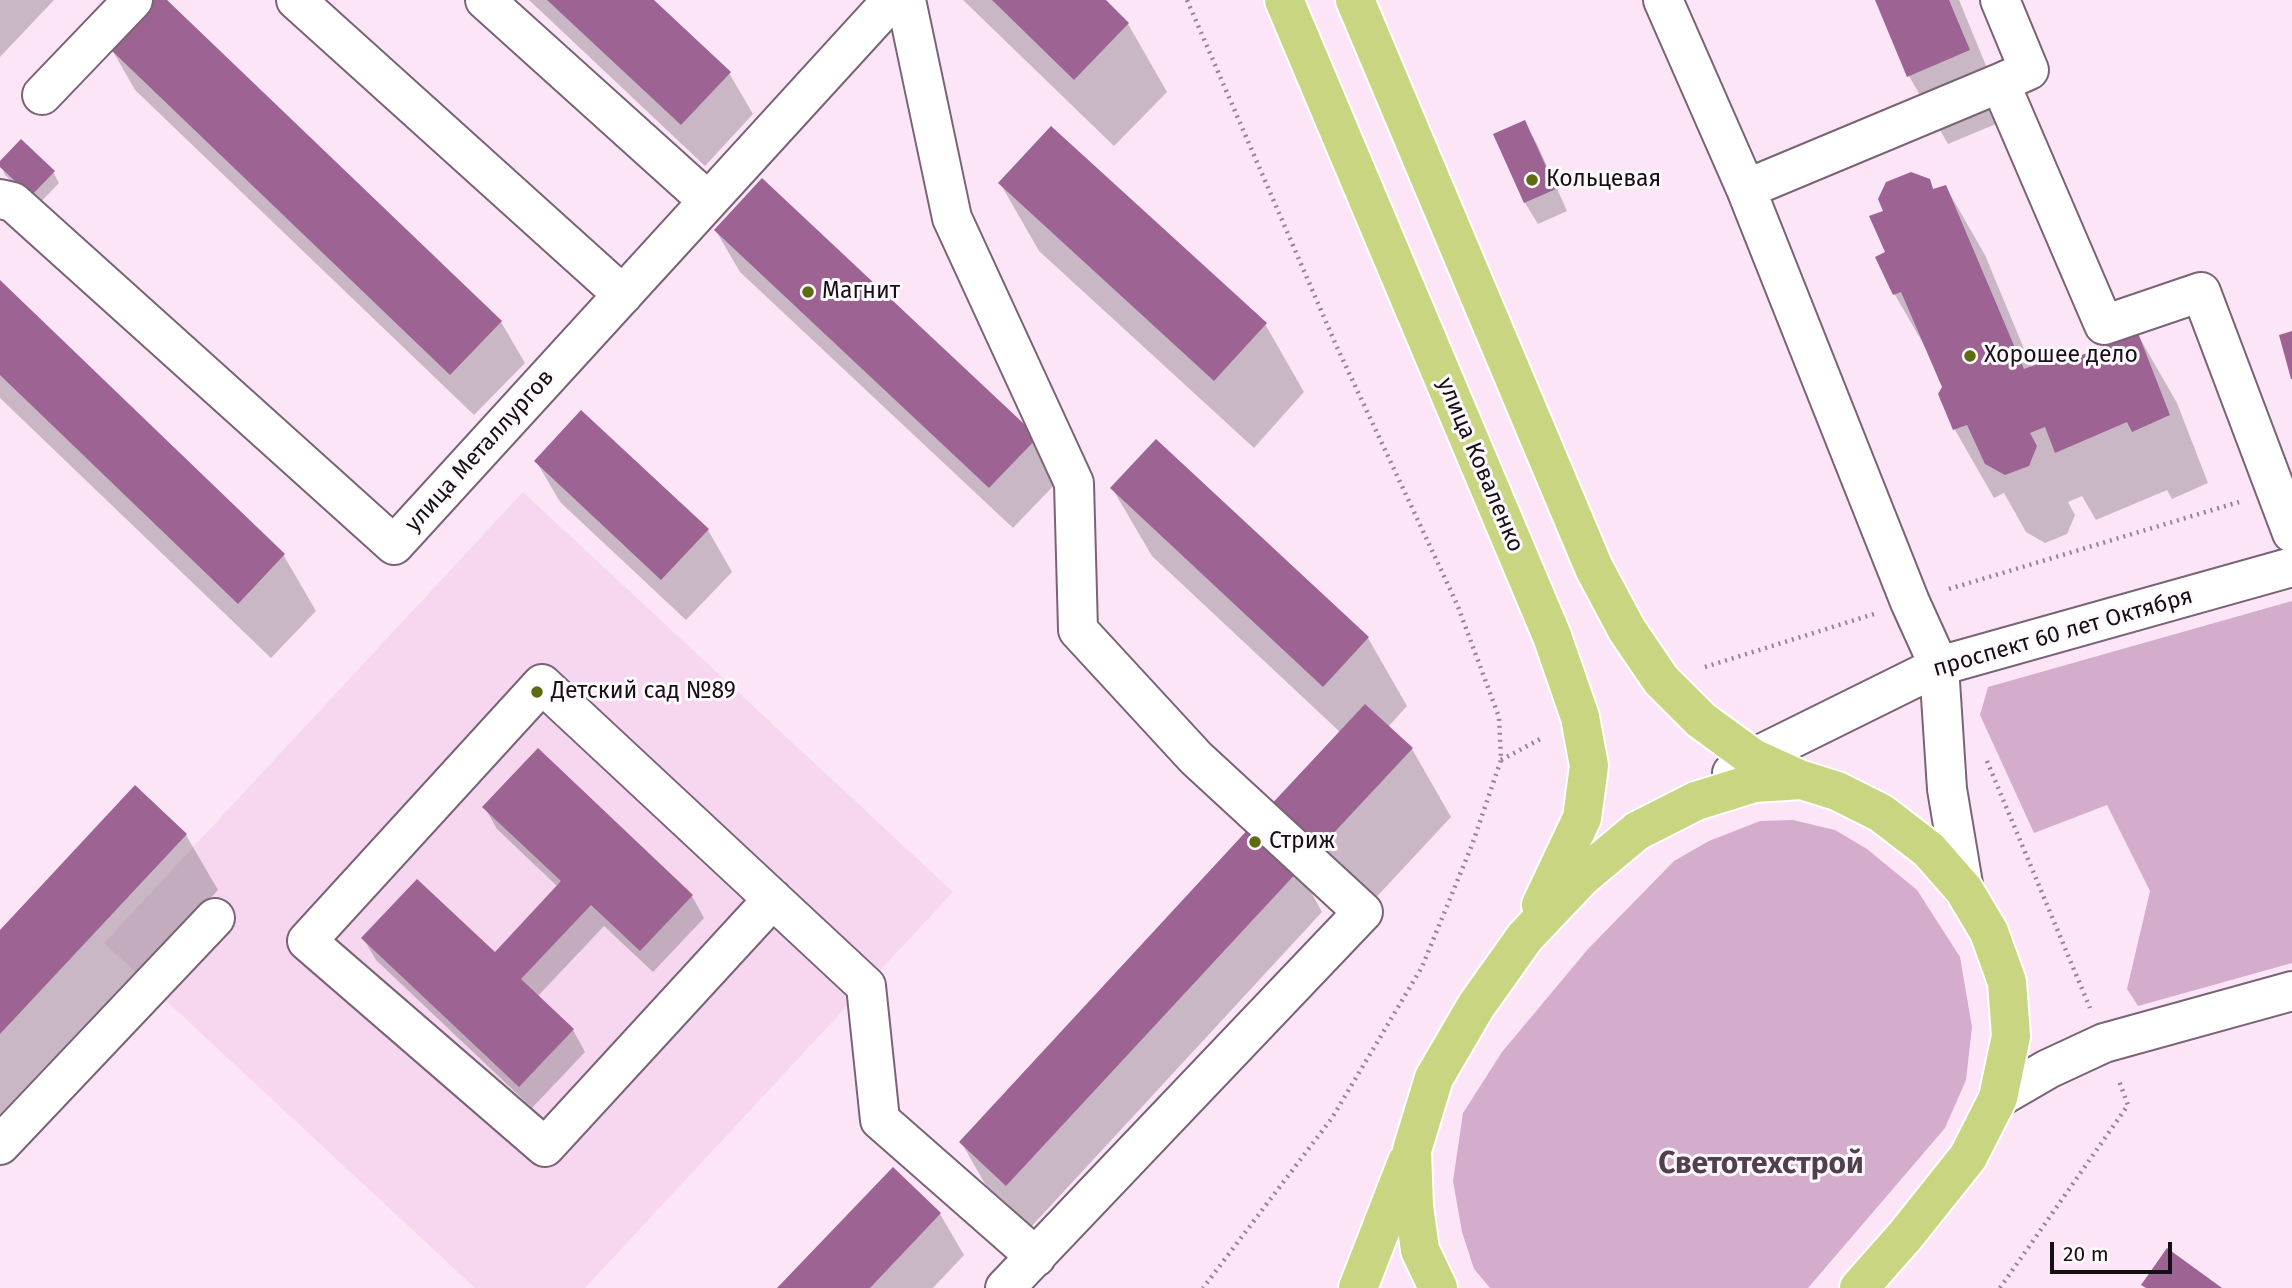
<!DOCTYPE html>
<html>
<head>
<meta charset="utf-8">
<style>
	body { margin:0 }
	#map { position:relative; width:2292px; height:1288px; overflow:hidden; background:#fde5f8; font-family:"Fira Sans",sans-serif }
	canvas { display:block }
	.scale { position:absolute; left:2050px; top:1242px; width:122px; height:32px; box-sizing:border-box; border:4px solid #170f16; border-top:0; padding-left:9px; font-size:21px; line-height:24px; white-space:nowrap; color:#170f16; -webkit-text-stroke:5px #fef9fd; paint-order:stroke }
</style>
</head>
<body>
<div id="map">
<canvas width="2292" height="1288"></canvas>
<div class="scale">20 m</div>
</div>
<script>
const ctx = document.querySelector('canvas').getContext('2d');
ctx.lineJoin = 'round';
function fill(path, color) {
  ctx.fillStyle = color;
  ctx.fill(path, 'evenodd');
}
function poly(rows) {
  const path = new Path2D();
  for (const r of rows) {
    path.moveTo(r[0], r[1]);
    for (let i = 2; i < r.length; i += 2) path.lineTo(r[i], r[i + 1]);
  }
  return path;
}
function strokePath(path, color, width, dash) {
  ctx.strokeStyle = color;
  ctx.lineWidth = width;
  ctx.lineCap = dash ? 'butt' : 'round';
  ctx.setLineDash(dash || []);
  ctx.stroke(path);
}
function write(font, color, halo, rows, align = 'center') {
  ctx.font = font + ' "Fira Sans",sans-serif';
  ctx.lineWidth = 6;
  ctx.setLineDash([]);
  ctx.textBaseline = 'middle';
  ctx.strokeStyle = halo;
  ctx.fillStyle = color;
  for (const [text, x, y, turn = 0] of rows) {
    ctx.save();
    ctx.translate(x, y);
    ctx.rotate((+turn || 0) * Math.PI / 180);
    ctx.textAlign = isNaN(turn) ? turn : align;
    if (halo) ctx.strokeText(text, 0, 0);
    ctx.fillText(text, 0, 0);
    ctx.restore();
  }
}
const built = poly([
	[523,492,953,892,585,1288,475,1288,104,943]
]);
const green = poly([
	[2292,601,2292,963,2138,1006,2127,989,2150,891,2107,805,2034,833,1980,715,1988,687],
	[1793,820,1835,830,1867,849,1917,890,1960,957,1972,1027,1966,1080,1945,1128,1808,1288,1490,1288,1474,1269,1462,1232,1453,1181,1463,1113,1502,1052,1588,949,1674,861,1709,841,1760,821]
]);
const shadow = poly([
	[0,0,54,0,0,57],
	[157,0,165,0,501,322,525,363,474,415,135,90,111,48],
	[529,0,652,0,729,73,753,114,705,166],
	[963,0,1104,0,1128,24,1167,92,1114,146],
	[1877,0,1959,0,2008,119,1948,144,1909,76],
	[1524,122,1537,144,1567,211,1538,224,1525,203,1496,135],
	[0,163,53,172,59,183,37,206,5,175],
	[1929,180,1934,191,1946,187,1985,255,2032,368,2064,364,2138,335,2177,403,2208,483,2172,499,2167,490,2096,520,2082,496,2068,502,2075,515,2067,534,2045,543,2026,532,2004,493,1994,498,1955,430,1940,394,1944,387,1932,359,1895,295,1877,258,1887,253,1885,212],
	[1000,183,1265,324,1304,392,1254,448,1039,251],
	[716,231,1036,438,1060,479,1013,528,740,272],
	[0,283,284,556,316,611,271,658,0,398],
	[536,461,708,530,732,572,686,620,560,502],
	[1112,488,1368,638,1407,706,1388,727,1412,749,1451,817,1355,920,1309,878,1341,733,1152,556],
	[485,808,692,896,704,918,653,972,604,926,537,997,573,1030,585,1052,532,1108,376,960,363,938,495,954,558,887,497,829],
	[186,835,218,890,0,1124,0,933],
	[1299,870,1322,912,1031,1227,985,1184,961,1142],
	[940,1214,964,1255,933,1288,780,1288]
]);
const building = poly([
	[154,0,167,0,502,321,450,375,109,48],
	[547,0,654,0,731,72,681,125],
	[992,0,1106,0,1129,23,1074,80],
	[1875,0,1949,0,1970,50,1907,77],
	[1525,120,1556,189,1524,203,1493,134],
	[1051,126,1267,323,1214,381,998,183],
	[21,139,55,171,31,196,0,167,0,161],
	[1911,172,1930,179,1933,189,1946,185,2024,369,2061,355,2064,362,2138,333,2170,415,2132,432,2127,422,2055,453,2045,427,2030,433,2037,446,2029,466,2005,475,1985,464,1967,425,1953,430,1938,394,1942,387,1901,292,1893,295,1875,257,1885,252,1869,216,1883,211,1878,199,1886,182],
	[762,178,1038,437,989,488,714,230],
	[0,280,285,554,238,604,0,375],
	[2292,331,2292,379,2291,379,2279,335],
	[581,410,709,529,661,580,534,461],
	[1156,439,1369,637,1323,687,1110,488],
	[1365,704,1413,748,1315,853,1267,809],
	[538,748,693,895,640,951,591,905,521,979,574,1029,519,1087,361,938,417,879,495,952,561,881,482,807],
	[135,785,187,834,0,1034,0,930],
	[1252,825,1300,869,1006,1186,959,1142],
	[893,1167,941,1213,870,1288,777,1288],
	[2167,1248,2222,1288,2146,1288,2141,1285]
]);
const path = poly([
	[1187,0,1336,345,1457,604,1499,717,1501,760,1472,845,1422,967,1332,1118,1203,1288],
	[1949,589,2239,502],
	[1705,667,1874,614],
	[1501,760,1544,737],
	[1987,761,2090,1008],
	[2000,1288,2128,1105,2119,1081]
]);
const minor = poly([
	[296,0,623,295],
	[485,0,708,201],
	[906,0,952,218,1074,483,1078,630,1196,758,1363,912,1005,1288],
	[1663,0,1746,189,1910,602,1939,666,1947,789,1964,890],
	[2000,0,2029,70,2000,83],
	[42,95,133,0],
	[1746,189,2000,83,2104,325,2201,292,2292,533],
	[0,199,13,202,394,545,892,0],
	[1732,773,1753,758,1939,666,2292,567],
	[773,899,545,1147,307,941,542,684,866,986,880,1120,1036,1257],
	[1998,1098,2048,1069,2104,1043,2292,991],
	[0,1145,215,918]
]);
const major = poly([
	[1284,0,1552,636,1580,717,1589,766,1582,818,1541,905],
	[1355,0,1594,568,1627,630,1661,680,1701,720,1753,758,1797,778],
	[1358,1288,1407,1162],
	[1438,1288,1420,1250,1414,1206,1412,1150,1434,1078,1476,1006,1525,937,1582,877,1637,831,1696,801,1754,783,1802,780,1837,791,1881,813,1929,850,1964,890,1989,932,2007,982,2011,1036,1998,1098,1968,1157,1905,1236,1859,1288]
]);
const markers = [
	[1532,180,7,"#5f6b12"],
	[808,292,7,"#5f6b12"],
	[1970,356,7,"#5f6b12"],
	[537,692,7,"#5f6b12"],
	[1255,842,7,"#5f6b12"]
];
const poiNames = [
	["Кольцевая",1546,180],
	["Магнит",822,292],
	["Хорошее дело",1984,356],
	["Детский сад №89",551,692],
	["Стриж",1269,842]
];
const streetNames = [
	["улица Металлургов",480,451,-48],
	["улица Коваленко",1480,465,67],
	["проспект 60 лет Октября",2063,633,-16]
];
const districtNames = [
	["Светотехстрой",1761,1165]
];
fill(built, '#f6d7ef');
fill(green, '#d4adcc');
fill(shadow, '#0003');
fill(building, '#9d6392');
strokePath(minor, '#796475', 42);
strokePath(major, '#fff', 42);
strokePath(path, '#958592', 4.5, [2, 5]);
strokePath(minor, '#fff', 38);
strokePath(major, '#cad582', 38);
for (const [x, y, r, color] of markers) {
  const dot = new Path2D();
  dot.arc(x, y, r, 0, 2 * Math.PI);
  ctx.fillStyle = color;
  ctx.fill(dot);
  strokePath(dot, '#fef9fd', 2.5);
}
write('23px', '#170f16', '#fef9fd', poiNames, 'left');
write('23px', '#170f16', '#fef9fd', streetNames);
write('bold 30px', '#523f4e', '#fef9fd', districtNames);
</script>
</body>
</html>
